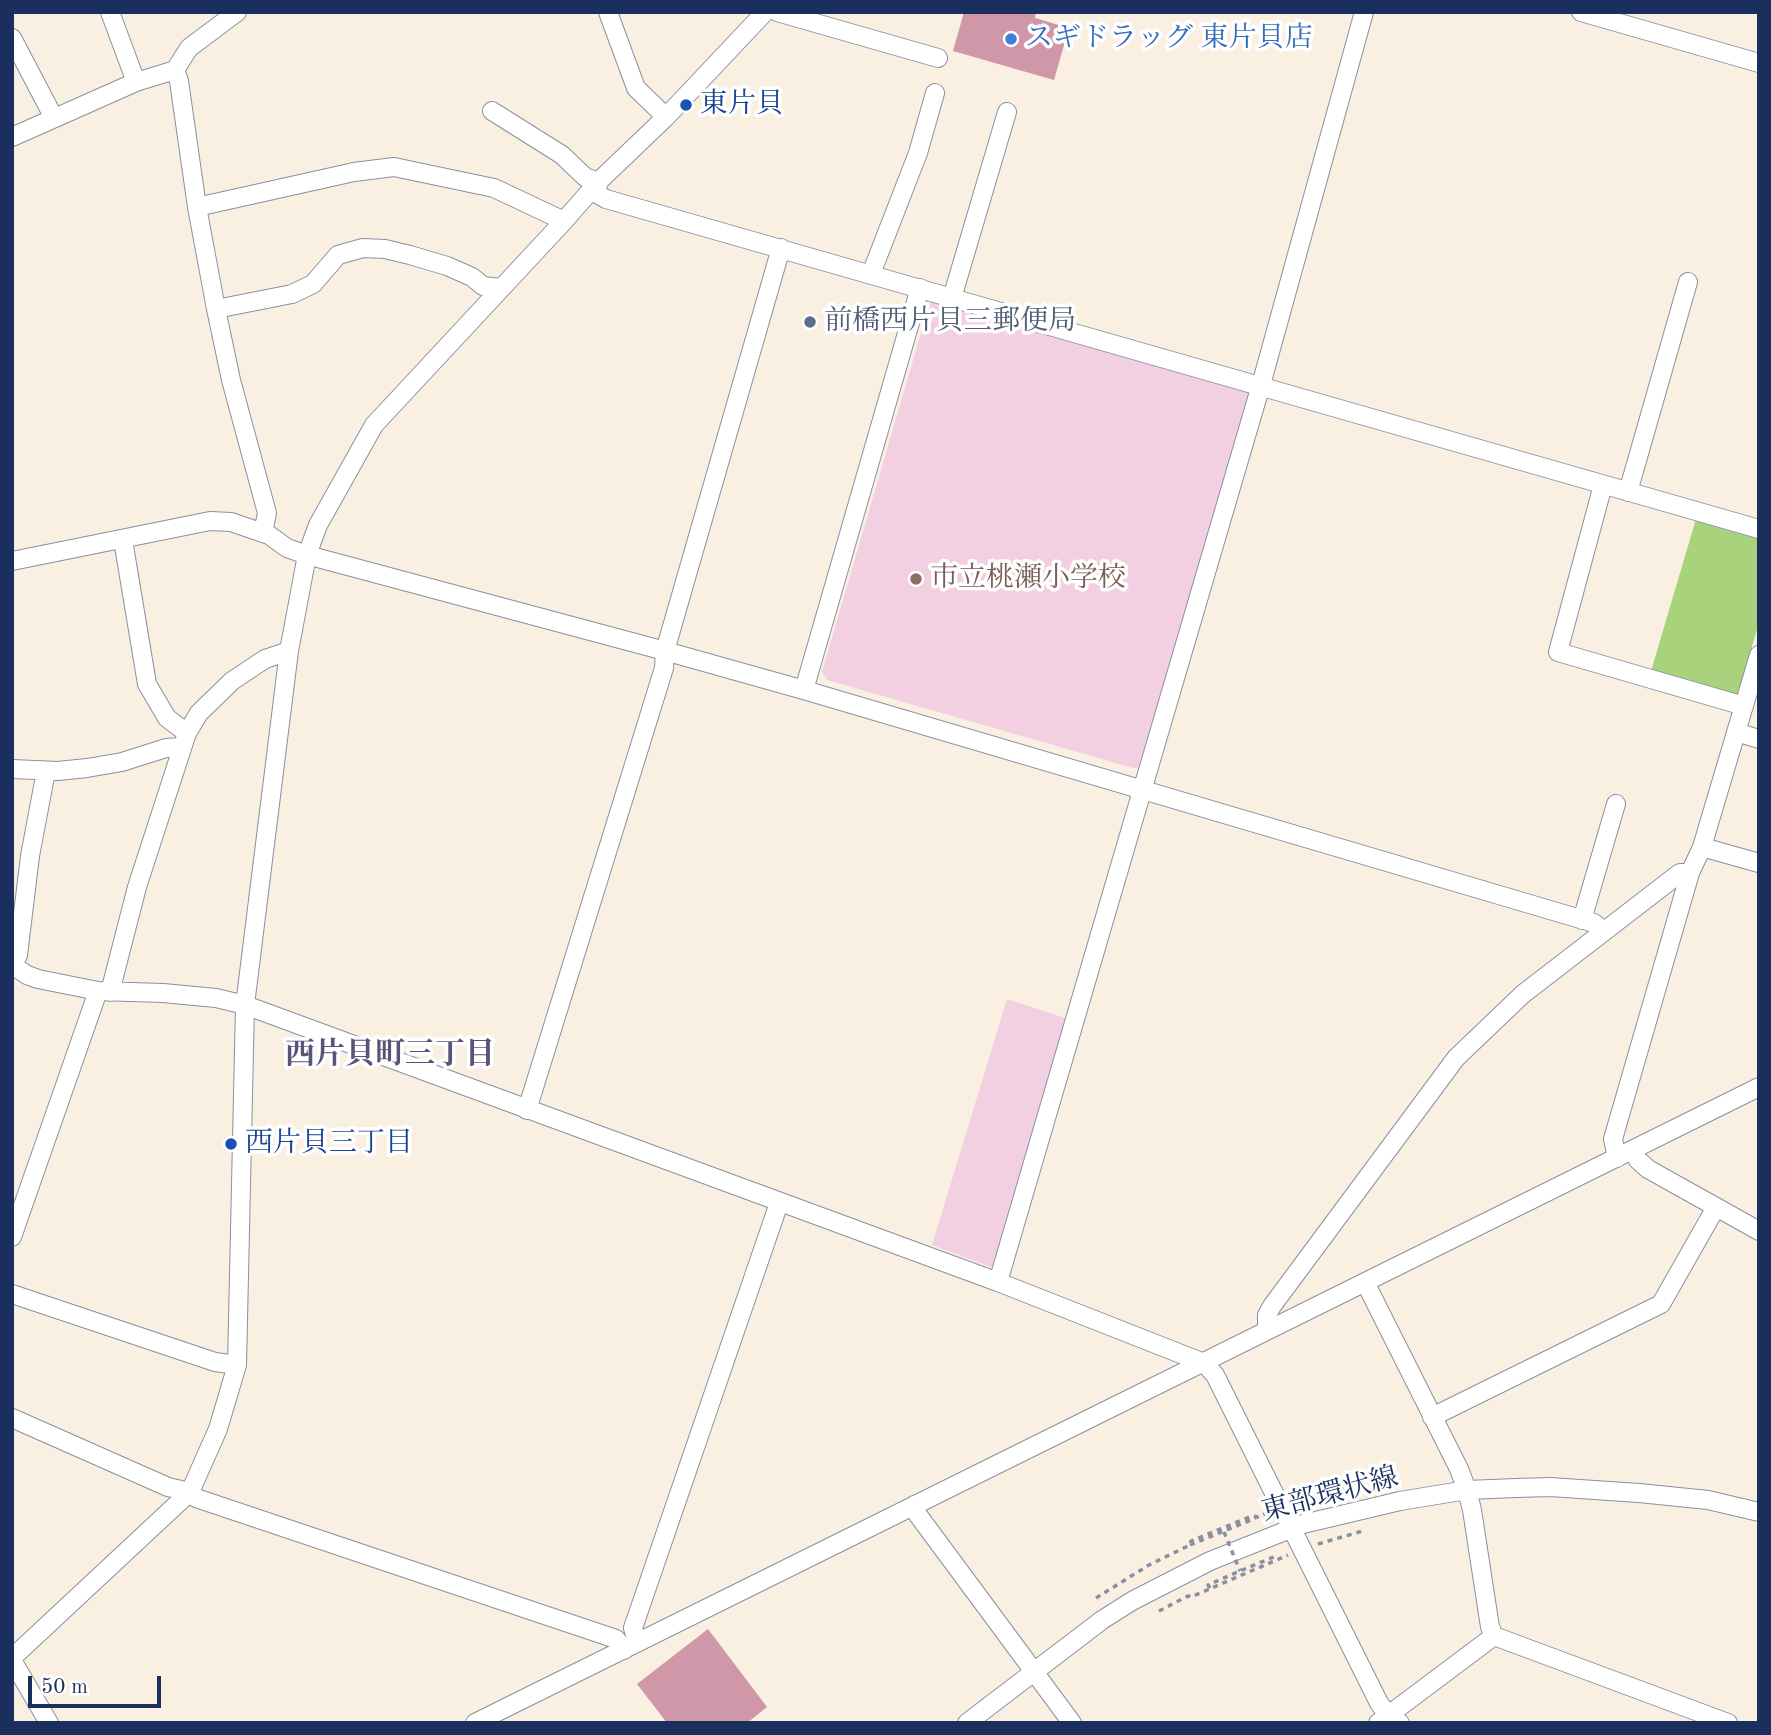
<!DOCTYPE html>
<html>
<head>
<meta charset="utf-8">
<style>
	body { margin:0 }
	#map { position:relative; width:1771px; height:1735px; overflow:hidden; background:#f9f0e2; font-family:"Old Standard TT",serif }
	canvas { display:block }
	.frame { position:absolute; inset:0; border:14px solid #1b2f5e; pointer-events:none }
	.scale { position:absolute; left:28px; top:1676px; width:133px; height:32px; box-sizing:border-box; border:4px solid #1b2f5e; border-top:0; padding-left:9px; font-size:21px; line-height:24px; white-space:nowrap; color:#1b2f5e; -webkit-text-stroke:5px #fff; paint-order:stroke }
</style>
</head>
<body>
<div id="map">
<canvas width="1771" height="1735"></canvas>
<div class="frame"></div>
<div class="scale">50 m</div>
</div>
<script>
const ctx = document.querySelector('canvas').getContext('2d');
ctx.lineJoin = 'round';
function fill(path, color) {
  ctx.fillStyle = color;
  ctx.fill(path, 'evenodd');
}
function poly(rows) {
  const path = new Path2D();
  for (const r of rows) {
    path.moveTo(r[0], r[1]);
    for (let i = 2; i < r.length; i += 2) path.lineTo(r[i], r[i + 1]);
  }
  return path;
}
function strokePath(path, color, width, dash) {
  ctx.strokeStyle = color;
  ctx.lineWidth = width;
  ctx.lineCap = dash ? 'butt' : 'round';
  ctx.setLineDash(dash || []);
  ctx.stroke(path);
}
function write(font, color, halo, rows, align = 'center') {
  ctx.font = font + ' "Old Standard TT","Noto Serif JP",serif';
  ctx.lineWidth = 7;
  ctx.setLineDash([]);
  ctx.textBaseline = 'middle';
  ctx.strokeStyle = halo;
  ctx.fillStyle = color;
  for (const [text, x, y, turn = 0] of rows) {
    ctx.save();
    ctx.translate(x, y);
    ctx.rotate((+turn || 0) * Math.PI / 180);
    ctx.textAlign = isNaN(turn) ? turn : align;
    if (halo) ctx.strokeText(text, 0, 0);
    ctx.fillText(text, 0, 0);
    ctx.restore();
  }
}
const built = poly([
	[935,298,1250,390,1139,767,1133,768,827,680,822,672,930,302],
	[1007,999,1068,1019,996,1262,991,1267,932,1245]
]);
const green = poly([
	[1696,519,1759,538,1759,623,1737,697,1651,671]
]);
const building = poly([
	[964,12,1036,12,1035,18,1069,28,1054,80,953,51],
	[708,1629,767,1707,747,1723,667,1723,637,1684]
]);
const path = poly([
	[1295,1503,1344,1488],
	[1318,1544,1366,1530],
	[1190,1545,1256,1518],
	[1210,1588,1208,1585,1240,1571,1271,1558,1274,1557,1276,1560],
	[1096,1598,1149,1565,1190,1545,1191,1541,1252,1516,1258,1517,1267,1513],
	[1159,1611,1188,1596,1191,1597,1288,1555]
]);
const minor = poly([
	[110,12,136,82],
	[608,12,636,88,666,117],
	[777,12,938,58],
	[1581,12,1759,63],
	[12,38,54,118],
	[175,70,179,81,197,207,216,309,231,380,267,513,263,533],
	[492,111,562,155,585,177,598,182,597,194,606,199,1759,529],
	[12,137,136,82,175,70,189,48,237,12],
	[197,207,354,172,394,167,494,188,564,221],
	[871,274,918,153,935,93],
	[952,298,1007,112],
	[216,309,292,294,313,284,338,255,363,248,385,249,410,255,447,266,472,277,483,286,501,288],
	[1603,485,1558,652,1744,706],
	[1628,492,1688,282],
	[123,540,147,684,167,718,187,733],
	[12,561,210,521,231,522,269,535,287,548,307,555,665,651,804,690,1594,923,1604,931],
	[804,690,920,288],
	[1736,732,1759,739],
	[12,769,58,771,87,768,122,762,166,748,181,747],
	[1702,847,1759,863],
	[1582,920,1616,804],
	[12,965,27,975,38,979,98,991,163,993,216,998,245,1005,998,1282,1204,1363,1215,1375,1379,1703,1388,1715,1400,1723],
	[13,965,18,955,30,856,46,771],
	[110,992,137,887,187,733,199,713,232,681,265,659,289,651],
	[527,1110,664,668,665,651,781,248],
	[1633,1150,1638,1160,1648,1169,1759,1231],
	[1617,1158,1613,1139,1690,873,1702,847,1759,655],
	[12,1237,98,991],
	[998,1282,1261,385,1364,12],
	[1365,1282,1459,1469,1467,1490,1472,1510,1490,1627,1494,1636,1728,1723],
	[12,1294,215,1362,237,1365],
	[1267,1330,1267,1315,1272,1306,1456,1058,1523,994,1676,876,1680,873,1690,873],
	[1432,1417,1661,1304,1715,1209],
	[12,1418,168,1487,190,1492,196,1498,616,1639,624,1650],
	[914,1505,918,1515,1072,1723],
	[637,1643,633,1628,779,1203],
	[12,1658,190,1492,218,1429,237,1365,245,1005,289,651,307,555,318,525,374,425,564,221,598,182,666,117,765,12],
	[12,1660,49,1723],
	[475,1723,1759,1087],
	[967,1723,1102,1620,1132,1601,1210,1561,1303,1524,1400,1501,1467,1490,1516,1488,1550,1487,1639,1493,1708,1500,1759,1512],
	[1378,1723,1494,1636]
]);
const pathBridge = poly([
	[1224,1532,1240,1571]
]);
const markers = [
	[1011,39,7,"#3f7fe0"],
	[686,105,7,"#1a4fb4"],
	[810,322,7,"#5c6f8a"],
	[916,579,7,"#8d6e63"],
	[231,1144,7,"#1a4fb4"]
];
const shopNames = [
	["スギドラッグ 東片貝店",1025,39]
];
const transitNames = [
	["東片貝",700,105],
	["西片貝三丁目",245,1144]
];
const serviceNames = [
	["前橋西片貝三郵便局",824,322]
];
const educationNames = [
	["市立桃瀬小学校",930,579]
];
const streetNames = [
	["東部環状線",1330,1495,-15]
];
const neighbourhoodNames = [
	["西片貝町三丁目",390,1055]
];
fill(built, '#f2cfe1');
fill(green, '#a9d27d');
fill(building, '#cf97a7');
strokePath(minor, '#8a90a0', 20);
strokePath(path, '#8a90a0', 3.5, [5, 5]);
strokePath(minor, '#fff', 18);
strokePath(pathBridge, '#8a90a0', 3.5, [5, 5]);
for (const [x, y, r, color] of markers) {
  const dot = new Path2D();
  dot.arc(x, y, r, 0, 2 * Math.PI);
  ctx.fillStyle = color;
  ctx.fill(dot);
  strokePath(dot, '#fff', 2.5);
}
write('28px', '#366cbe', '#fff', shopNames, 'left');
write('28px', '#164399', '#fff', transitNames, 'left');
write('28px', '#4e5e75', '#fff', serviceNames, 'left');
write('28px', '#785e54', '#fff', educationNames, 'left');
write('28px', '#1b2f5e', '#fff', streetNames);
write('bold 30px', '#5a5378', '#fff', neighbourhoodNames);
</script>
</body>
</html>
